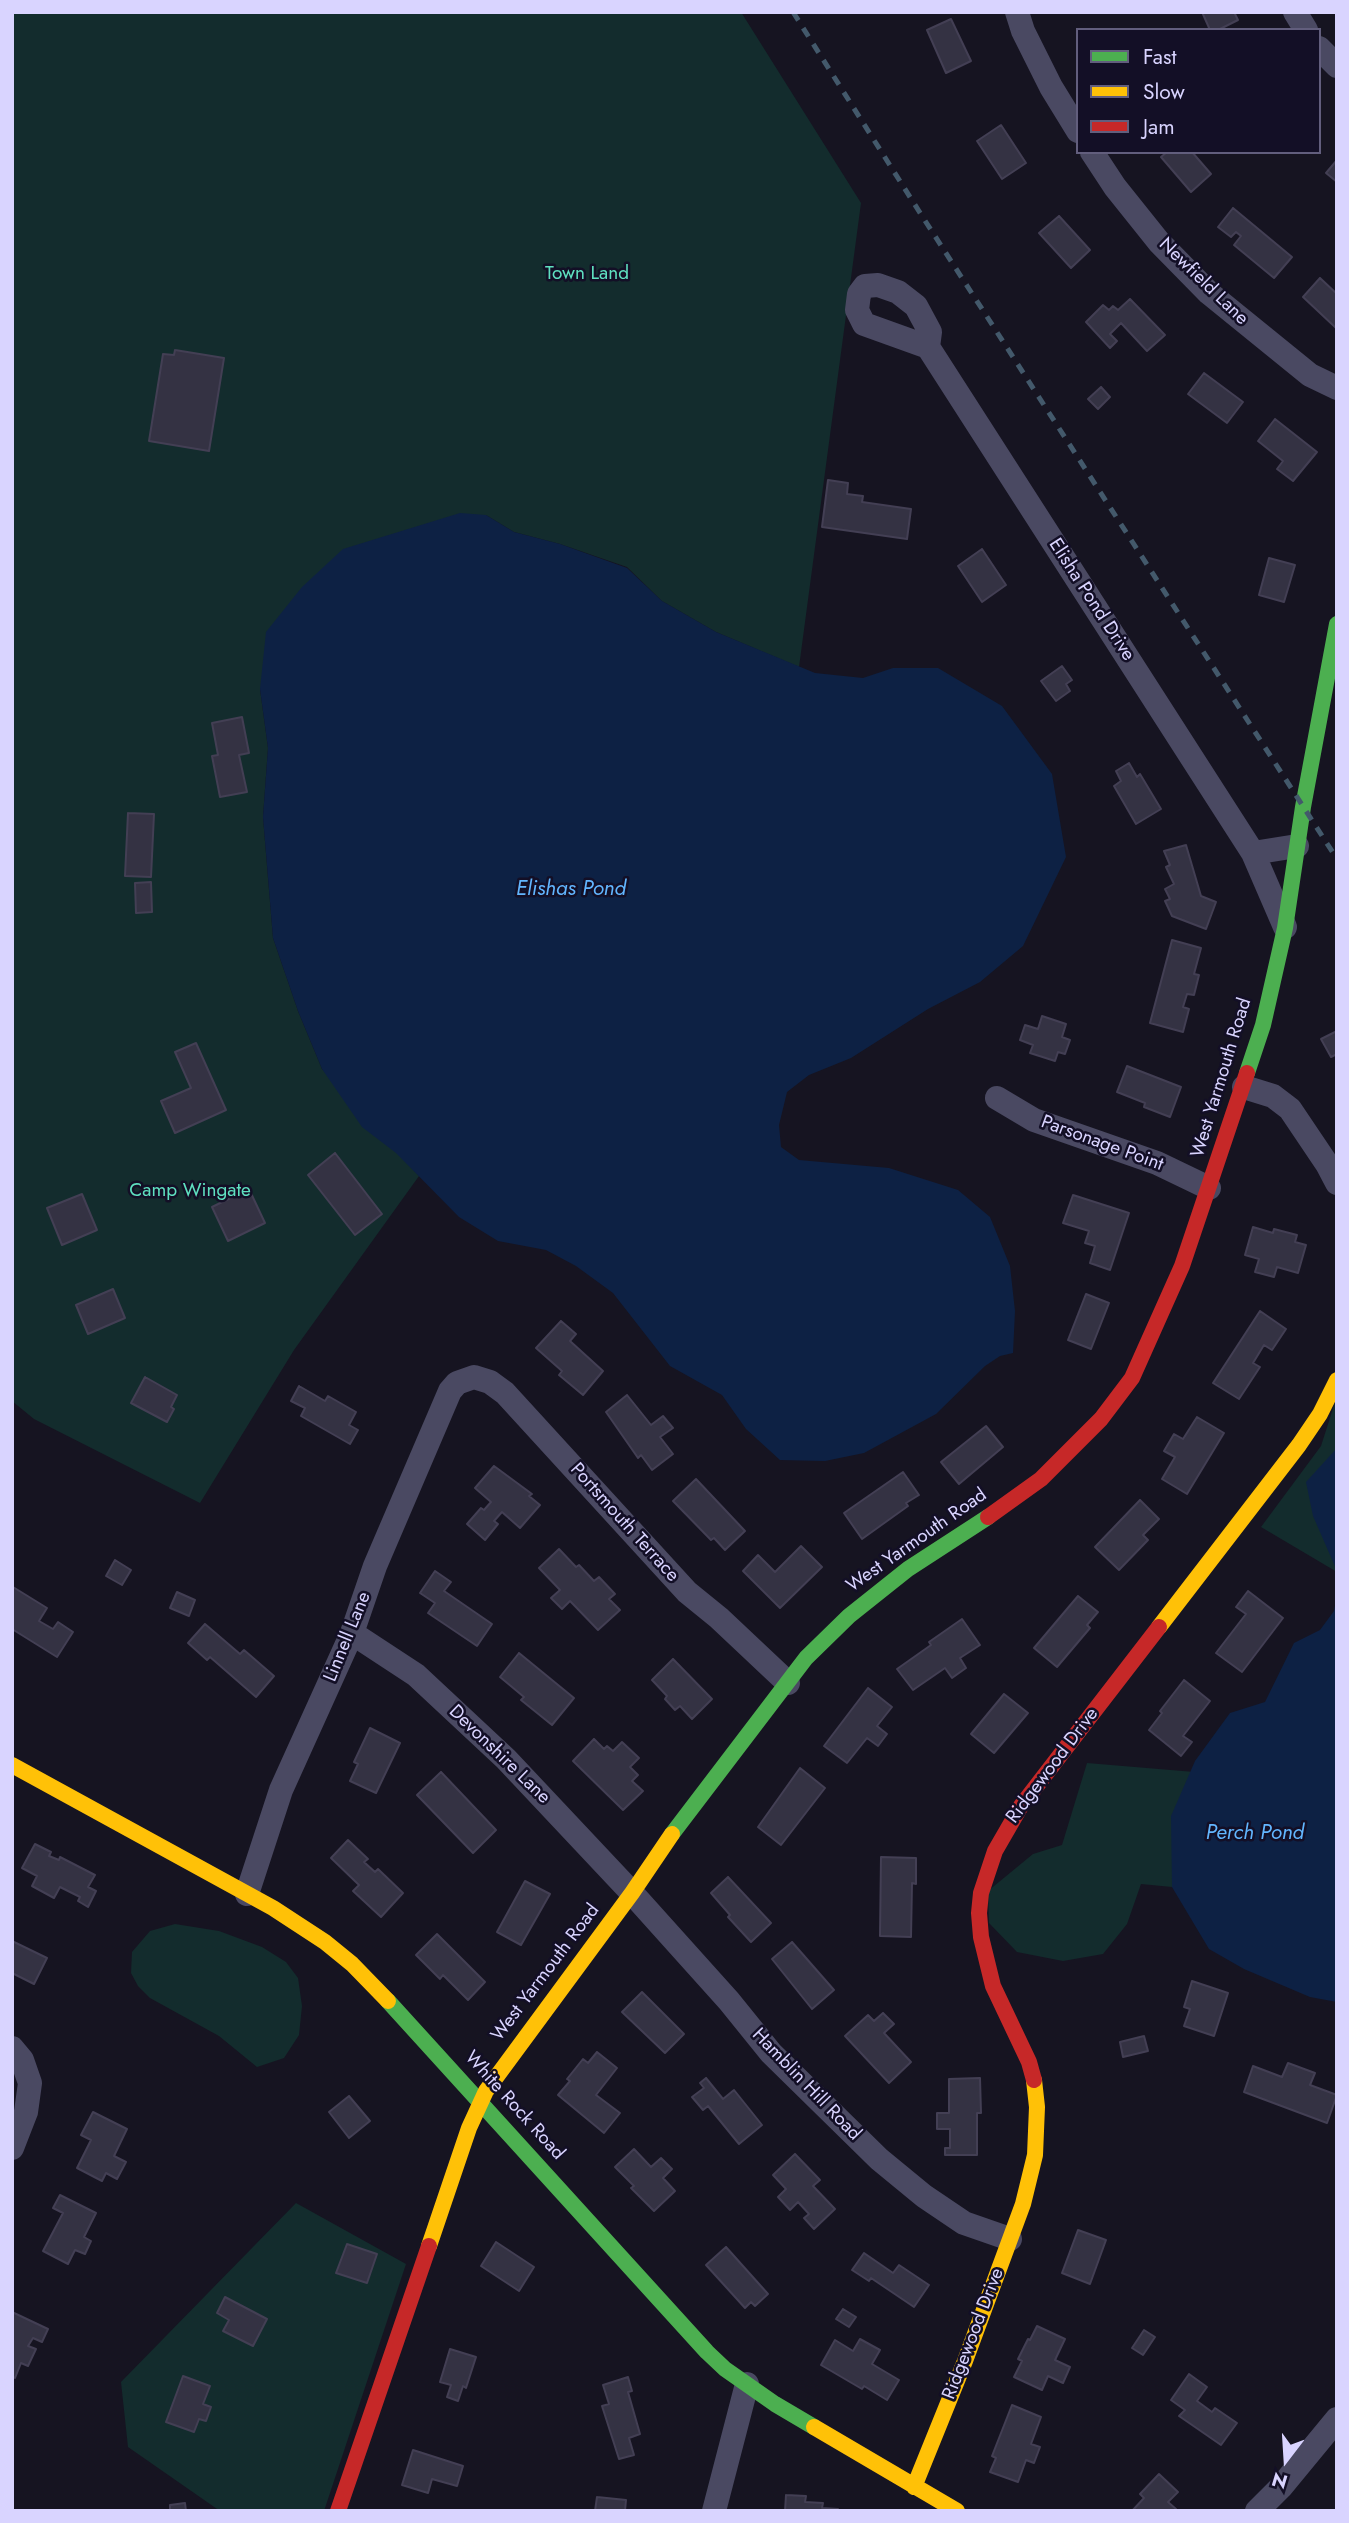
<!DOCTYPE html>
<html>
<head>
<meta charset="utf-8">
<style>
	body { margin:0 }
	#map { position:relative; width:1349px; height:2523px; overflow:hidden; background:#161421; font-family:Jost,sans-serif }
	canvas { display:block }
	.frame { position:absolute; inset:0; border:14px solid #d9d4ff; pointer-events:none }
	.legend { position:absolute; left:1076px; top:28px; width:245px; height:126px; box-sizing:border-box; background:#130f26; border:2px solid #625e7d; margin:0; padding:9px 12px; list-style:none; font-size:21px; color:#d9d4ff }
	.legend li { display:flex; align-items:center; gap:14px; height:35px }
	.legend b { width:35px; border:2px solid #625e7d }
	.north { position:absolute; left:1251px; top:2425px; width:70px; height:70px; -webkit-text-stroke:5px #130f26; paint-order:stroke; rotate:197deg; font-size:19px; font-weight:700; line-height:28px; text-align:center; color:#d9d4ff }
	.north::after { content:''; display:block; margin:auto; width:24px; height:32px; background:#d9d4ff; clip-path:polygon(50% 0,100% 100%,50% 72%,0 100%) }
</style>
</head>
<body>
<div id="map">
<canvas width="1349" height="2523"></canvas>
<div class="frame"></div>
<ul class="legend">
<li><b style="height:9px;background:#4caf50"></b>Fast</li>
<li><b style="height:9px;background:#ffc107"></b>Slow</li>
<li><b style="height:9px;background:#c62828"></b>Jam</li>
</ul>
<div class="north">N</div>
</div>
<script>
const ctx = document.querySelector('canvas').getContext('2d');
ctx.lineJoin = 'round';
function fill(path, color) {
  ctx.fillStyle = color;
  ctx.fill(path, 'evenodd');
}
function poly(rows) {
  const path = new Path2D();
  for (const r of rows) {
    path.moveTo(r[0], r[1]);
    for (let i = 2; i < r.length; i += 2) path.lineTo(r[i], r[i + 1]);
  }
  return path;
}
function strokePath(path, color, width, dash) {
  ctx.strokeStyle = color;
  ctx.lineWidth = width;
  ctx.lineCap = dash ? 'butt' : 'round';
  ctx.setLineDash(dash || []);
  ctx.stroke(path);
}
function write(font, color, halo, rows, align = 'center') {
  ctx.font = font + ' Jost,sans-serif';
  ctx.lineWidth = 5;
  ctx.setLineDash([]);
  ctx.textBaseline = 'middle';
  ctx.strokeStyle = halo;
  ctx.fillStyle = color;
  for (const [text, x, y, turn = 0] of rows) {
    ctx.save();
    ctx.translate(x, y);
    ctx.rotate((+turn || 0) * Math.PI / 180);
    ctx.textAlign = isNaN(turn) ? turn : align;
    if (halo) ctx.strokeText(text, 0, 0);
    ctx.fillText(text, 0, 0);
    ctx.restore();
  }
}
const green = poly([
	[12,12,741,12,861,203,799,667,716,632,662,601,627,567,560,544,514,532,486,515,260,689,268,748,263,817,273,938,298,1011,322,1069,419,1176,294,1350,200,1503,34,1419,12,1401],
	[1337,1396,1337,1572,1261,1527,1321,1446],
	[1087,1763,1254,1777,1172,1883,1172,1887,1141,1884,1127,1924,1103,1954,1063,1961,1017,1952,989,1923,988,1891,1033,1854,1062,1845],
	[175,1924,219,1931,262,1947,286,1962,298,1978,302,2006,299,2035,284,2058,257,2067,219,2036,150,1998,138,1986,131,1973,132,1952,150,1931],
	[296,2203,406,2264,324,2511,220,2511,128,2447,121,2382]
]);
const water = poly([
	[460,513,486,515,514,532,560,544,627,568,662,601,716,632,815,673,863,678,893,668,938,668,1002,706,1052,774,1066,857,1023,946,980,982,928,1009,851,1058,809,1075,787,1092,779,1125,781,1147,799,1160,889,1168,958,1190,990,1217,1010,1266,1015,1311,1013,1353,1000,1356,985,1366,936,1414,864,1453,825,1461,780,1460,746,1429,722,1395,670,1366,613,1293,576,1266,546,1250,498,1241,459,1217,396,1153,362,1127,322,1069,298,1011,273,938,263,817,268,748,260,689,266,632,302,587,343,549],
	[1337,1448,1337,1571,1313,1516,1306,1482],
	[1337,1595,1337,2002,1310,1997,1244,1969,1209,1949,1172,1887,1171,1816,1195,1761,1230,1713,1265,1702,1294,1643,1320,1630,1334,1611]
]);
const building = poly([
	[1202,12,1234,12,1238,20,1218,30,1210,30,1202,12],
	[951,19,971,61,946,73,927,30,951,19],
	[1001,125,1026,163,1002,179,977,141,1001,125],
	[1167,152,1192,152,1211,174,1191,192,1161,157,1167,152],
	[1337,160,1337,182,1326,173,1337,160],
	[1233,208,1292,257,1274,278,1234,245,1241,236,1236,232,1231,237,1218,227,1233,208],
	[1059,216,1090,250,1071,268,1039,233,1059,216],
	[1320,278,1337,294,1336,328,1303,297,1320,278],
	[1130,299,1165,335,1147,351,1121,323,1110,334,1117,341,1110,348,1086,322,1103,305,1109,310,1113,306,1118,310,1130,299],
	[175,350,224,358,209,451,149,441,163,354,174,355,175,350],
	[1204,373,1243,402,1227,423,1188,394,1204,373],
	[1101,387,1110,397,1098,409,1088,399,1101,387],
	[1275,419,1317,452,1293,481,1277,469,1283,461,1258,441,1275,419],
	[828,480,848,483,847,494,863,496,862,502,911,509,907,539,822,527,828,480],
	[982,549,1006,585,982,602,958,566,982,549],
	[1269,558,1295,565,1284,602,1259,595,1269,558],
	[1062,666,1072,680,1066,684,1070,691,1056,701,1041,681,1062,666],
	[242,717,249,753,239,755,247,792,220,797,212,756,218,755,212,723,242,717],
	[1129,763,1137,777,1140,774,1161,809,1136,824,1114,786,1121,781,1116,771,1129,763],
	[128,813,154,814,151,877,125,876,128,813],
	[1186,845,1201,896,1216,902,1206,929,1172,916,1165,901,1170,899,1165,889,1174,884,1166,867,1170,865,1164,851,1186,845],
	[151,882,152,912,136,913,135,883,151,882],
	[1172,940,1201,948,1194,974,1199,975,1194,995,1187,994,1183,1007,1189,1009,1183,1032,1150,1023,1172,940],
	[1042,1016,1066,1024,1062,1037,1070,1040,1065,1054,1058,1052,1055,1061,1030,1053,1033,1045,1020,1040,1025,1025,1038,1029,1042,1016],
	[1337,1031,1337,1054,1331,1057,1321,1039,1337,1031],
	[196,1043,226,1110,175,1133,161,1101,191,1088,175,1052,196,1043],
	[1127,1066,1181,1087,1170,1117,1144,1107,1145,1103,1117,1092,1127,1066],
	[335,1153,382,1214,355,1235,308,1175,335,1153],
	[249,1189,265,1223,228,1241,212,1207,249,1189],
	[82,1194,97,1230,62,1245,47,1208,82,1194],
	[1073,1195,1129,1213,1110,1270,1090,1263,1095,1246,1085,1243,1089,1231,1063,1223,1073,1195],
	[1253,1227,1273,1233,1274,1229,1297,1235,1295,1242,1306,1245,1298,1273,1277,1267,1274,1277,1255,1272,1259,1259,1245,1255,1253,1227],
	[113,1289,125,1318,88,1334,76,1305,113,1289],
	[1086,1294,1109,1303,1091,1349,1068,1340,1086,1294],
	[1260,1311,1286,1329,1272,1350,1264,1345,1253,1363,1260,1367,1239,1399,1213,1383,1260,1311],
	[561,1321,576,1334,570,1341,603,1371,583,1395,559,1375,562,1371,536,1348,561,1321],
	[145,1377,177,1395,171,1407,174,1409,167,1422,131,1403,145,1377],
	[299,1386,325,1401,328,1396,356,1412,349,1425,358,1430,350,1444,301,1416,305,1408,291,1401,299,1386],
	[627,1395,651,1425,663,1416,673,1428,660,1437,673,1454,652,1470,641,1455,638,1458,606,1412,627,1395],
	[1197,1417,1224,1433,1187,1494,1162,1479,1175,1457,1164,1451,1174,1434,1183,1439,1197,1417],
	[986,1426,1003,1447,959,1484,941,1462,986,1426],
	[494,1466,532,1494,529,1496,540,1505,520,1528,502,1512,494,1521,498,1524,485,1540,467,1524,481,1508,484,1510,491,1502,475,1488,494,1466],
	[903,1472,919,1495,906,1503,908,1506,862,1539,844,1513,903,1472],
	[696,1479,745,1531,725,1550,714,1538,711,1540,673,1501,696,1479],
	[1140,1500,1159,1519,1143,1535,1148,1540,1119,1570,1095,1547,1140,1500],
	[801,1546,822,1567,780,1608,743,1571,758,1555,775,1572,801,1546],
	[559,1549,576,1567,579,1565,594,1581,599,1577,615,1594,609,1599,620,1610,598,1630,570,1601,562,1609,551,1598,560,1590,539,1568,559,1549],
	[115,1560,131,1570,122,1585,106,1576,115,1560],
	[435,1571,451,1582,444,1591,492,1624,477,1646,428,1613,435,1603,420,1593,435,1571],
	[13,1587,47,1608,39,1621,53,1629,58,1622,73,1632,57,1657,12,1629,13,1587],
	[1248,1591,1283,1618,1242,1672,1216,1653,1246,1614,1236,1607,1248,1591],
	[177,1592,195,1600,189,1616,170,1608,177,1592],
	[1078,1596,1098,1612,1087,1625,1090,1628,1057,1667,1034,1648,1078,1596],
	[962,1619,980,1645,960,1658,966,1668,952,1678,945,1668,913,1690,897,1669,931,1645,929,1642,962,1619],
	[205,1624,240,1654,244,1650,274,1676,256,1697,210,1657,207,1660,188,1643,205,1624],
	[519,1653,574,1698,552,1725,521,1700,524,1697,500,1677,519,1653],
	[673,1659,712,1699,692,1719,680,1706,675,1710,665,1699,667,1696,652,1680,673,1659],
	[1184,1680,1210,1701,1183,1736,1192,1742,1181,1756,1149,1730,1162,1713,1160,1711,1184,1680],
	[868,1688,892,1707,877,1726,887,1734,878,1746,867,1738,847,1763,824,1746,868,1688],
	[1004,1694,1028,1713,994,1753,971,1734,1004,1694],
	[370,1728,400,1743,376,1793,350,1781,358,1764,354,1762,370,1728],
	[594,1739,604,1749,607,1746,613,1751,622,1742,639,1758,630,1767,638,1775,632,1781,643,1791,623,1810,573,1761,594,1739],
	[800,1768,825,1788,781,1845,758,1827,800,1768],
	[441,1772,496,1830,473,1853,417,1795,441,1772],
	[348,1840,368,1859,364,1862,375,1872,378,1869,403,1893,381,1917,353,1891,359,1885,331,1858,348,1840],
	[35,1844,51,1852,49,1856,59,1860,60,1857,95,1875,88,1887,96,1891,88,1907,78,1901,80,1897,60,1887,54,1898,32,1886,37,1876,22,1868,35,1844],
	[881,1857,916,1858,916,1884,912,1883,911,1937,880,1936,881,1857],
	[728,1877,771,1923,751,1942,728,1917,730,1915,711,1893,728,1877],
	[525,1881,550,1894,521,1945,497,1932,525,1881],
	[437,1934,485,1982,468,2000,443,1975,440,1979,416,1955,437,1934],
	[12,1941,47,1958,34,1984,12,1973,12,1941],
	[792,1942,834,1990,812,2009,772,1959,792,1942],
	[1192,1981,1228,1993,1214,2036,1184,2026,1190,2009,1184,2007,1192,1981],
	[642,1992,684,2034,665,2053,622,2012,642,1992],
	[883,2013,894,2024,884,2033,911,2062,889,2083,845,2036,868,2015,874,2021,883,2013],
	[1144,2036,1148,2051,1123,2057,1120,2042,1144,2036],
	[597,2052,617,2068,596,2095,620,2113,604,2133,558,2095,570,2081,567,2079,583,2059,588,2063,597,2052],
	[1288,2063,1315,2073,1310,2085,1337,2095,1327,2123,1244,2092,1253,2066,1282,2077,1288,2063],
	[706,2078,723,2099,734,2090,762,2125,739,2144,708,2106,703,2110,692,2097,704,2088,700,2083,706,2078],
	[980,2078,981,2113,977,2113,977,2155,945,2155,945,2148,950,2148,950,2129,937,2129,937,2113,949,2113,949,2079,980,2078],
	[349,2096,370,2121,349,2138,329,2112,349,2096],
	[93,2112,127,2129,114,2156,126,2162,117,2179,106,2173,102,2181,77,2168,91,2140,81,2135,93,2112],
	[634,2149,651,2167,661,2158,672,2169,663,2178,675,2191,654,2211,631,2188,634,2186,615,2167,634,2149],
	[795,2154,820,2180,813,2186,835,2209,814,2229,804,2218,809,2214,798,2202,790,2210,778,2197,786,2189,773,2175,795,2154],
	[60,2195,96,2213,84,2237,91,2241,85,2254,75,2250,68,2264,43,2251,63,2213,53,2208,60,2195],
	[1078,2230,1106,2240,1090,2284,1062,2273,1078,2230],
	[496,2242,534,2267,519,2291,481,2266,496,2242],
	[347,2244,377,2254,367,2283,336,2273,347,2244],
	[726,2247,768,2294,755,2306,751,2302,745,2308,706,2265,726,2247],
	[864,2253,893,2273,899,2265,929,2285,914,2307,871,2278,869,2281,852,2270,864,2253],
	[225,2297,267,2319,253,2346,223,2331,229,2320,217,2313,225,2297],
	[843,2309,856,2317,849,2327,836,2319,843,2309],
	[12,2312,48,2329,42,2342,33,2338,28,2346,36,2349,28,2366,21,2363,15,2378,12,2376,12,2312],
	[1037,2326,1065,2339,1055,2360,1070,2367,1063,2383,1048,2376,1042,2390,1014,2377,1022,2361,1018,2359,1028,2339,1030,2340,1037,2326],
	[1144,2330,1155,2337,1143,2355,1132,2348,1144,2330],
	[860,2339,880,2350,872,2364,899,2380,887,2400,864,2386,862,2389,821,2365,835,2340,853,2351,860,2339],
	[450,2349,476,2357,466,2388,463,2386,458,2401,447,2397,451,2385,440,2382,450,2349],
	[1189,2374,1207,2387,1197,2401,1212,2412,1215,2408,1237,2423,1221,2445,1179,2416,1185,2410,1171,2400,1189,2374],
	[183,2376,210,2386,203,2404,211,2407,206,2421,199,2419,194,2432,166,2422,183,2376],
	[628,2377,632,2391,628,2392,640,2434,629,2438,634,2455,619,2459,602,2406,609,2404,603,2385,628,2377],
	[1012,2405,1041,2417,1031,2444,1040,2447,1034,2463,1026,2460,1018,2482,990,2472,996,2458,992,2456,1012,2405],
	[413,2450,463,2466,457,2486,432,2479,428,2493,402,2485,413,2450],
	[1159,2474,1178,2492,1168,2502,1176,2509,1174,2511,1132,2511,1144,2498,1140,2494,1159,2474],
	[786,2495,806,2496,805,2502,823,2503,822,2508,838,2509,838,2511,785,2511,786,2495],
	[597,2497,626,2500,625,2511,595,2511,597,2497],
	[185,2503,186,2511,170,2511,170,2505,185,2503]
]);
const street = poly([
	[1017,12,1023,31,1051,87,1078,131],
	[1295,12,1306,30],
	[1319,48,1337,66],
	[1092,152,1115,187,1159,242,1209,293,1310,375,1337,388],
	[928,347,930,332,916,306,898,292,878,285,865,286,859,294,857,310,864,324,928,347,1253,853,1297,846],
	[1253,853,1285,927],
	[1244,1087,1273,1096,1290,1109,1327,1164,1337,1183],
	[997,1098,1034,1120,1157,1163,1209,1188],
	[352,1633,416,1675,506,1759,632,1893,729,2001,771,2053,879,2159,924,2196,964,2223,1010,2239],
	[247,1894,281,1790,352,1633,375,1566,450,1391,457,1383,474,1377,490,1382,505,1393,687,1592,719,1618,788,1683],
	[12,2048,22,2060,30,2083,26,2112,12,2148],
	[714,2511,747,2384],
	[1257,2511,1281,2487,1337,2419]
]);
const fast = poly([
	[1247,1073,1263,1025,1285,928,1303,807,1337,624],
	[672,1834,806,1658,849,1616,908,1569,988,1517],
	[388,2001,707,2352,725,2369,775,2404,814,2427]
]);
const slow = poly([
	[1159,1627,1299,1445,1320,1414,1337,1380],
	[12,1765,273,1908,325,1942,352,1964,388,2001],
	[429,2246,469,2128,486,2091,632,1893,672,1834],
	[814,2427,957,2511],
	[914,2487,965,2361,1023,2204,1035,2155,1037,2107,1034,2080]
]);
const jam = poly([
	[988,1517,1041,1479,1101,1419,1132,1378,1182,1266,1247,1073],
	[1034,2080,1029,2062,993,1986,981,1937,979,1913,981,1893,995,1851,1021,1806,1159,1627],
	[338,2511,429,2246]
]);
const rail = poly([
	[793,12,922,216,1337,859]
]);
const parkNames = [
	["Town Land",587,274],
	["Camp Wingate",190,1191]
];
const streetNames = [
	["Newfield Lane",1203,282,44],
	["Elisha Pond Drive",1091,600,57],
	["West Yarmouth Road",1222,1078,-73],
	["Parsonage Point",1102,1144,20],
	["Portsmouth Terrace",624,1523,48],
	["West Yarmouth Road",917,1541,-35],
	["Linnell Lane",348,1637,-68],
	["Devonshire Lane",499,1755,44],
	["Ridgewood Drive",1053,1766,-53],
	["West Yarmouth Road",546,1973,-53],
	["Hamblin Hill Road",806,2085,46],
	["White Rock Road",514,2106,48],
	["Ridgewood Drive",974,2334,-69]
];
const waterNames = [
	["Elishas Pond",571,890],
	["Perch Pond",1255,1834]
];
fill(green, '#132c2d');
fill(water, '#0d2144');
fill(building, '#343243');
strokePath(building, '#433f54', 2);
strokePath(street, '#4a4962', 24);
strokePath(fast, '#4caf50', 16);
strokePath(slow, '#ffc107', 16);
strokePath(jam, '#c62828', 16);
strokePath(rail, '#43596b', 5, [10, 9]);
write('19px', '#5fe0c0', '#130f26', parkNames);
write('19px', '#d9d4ff', '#130f26', streetNames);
write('italic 21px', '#62b6ff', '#130f26', waterNames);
</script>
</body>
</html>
